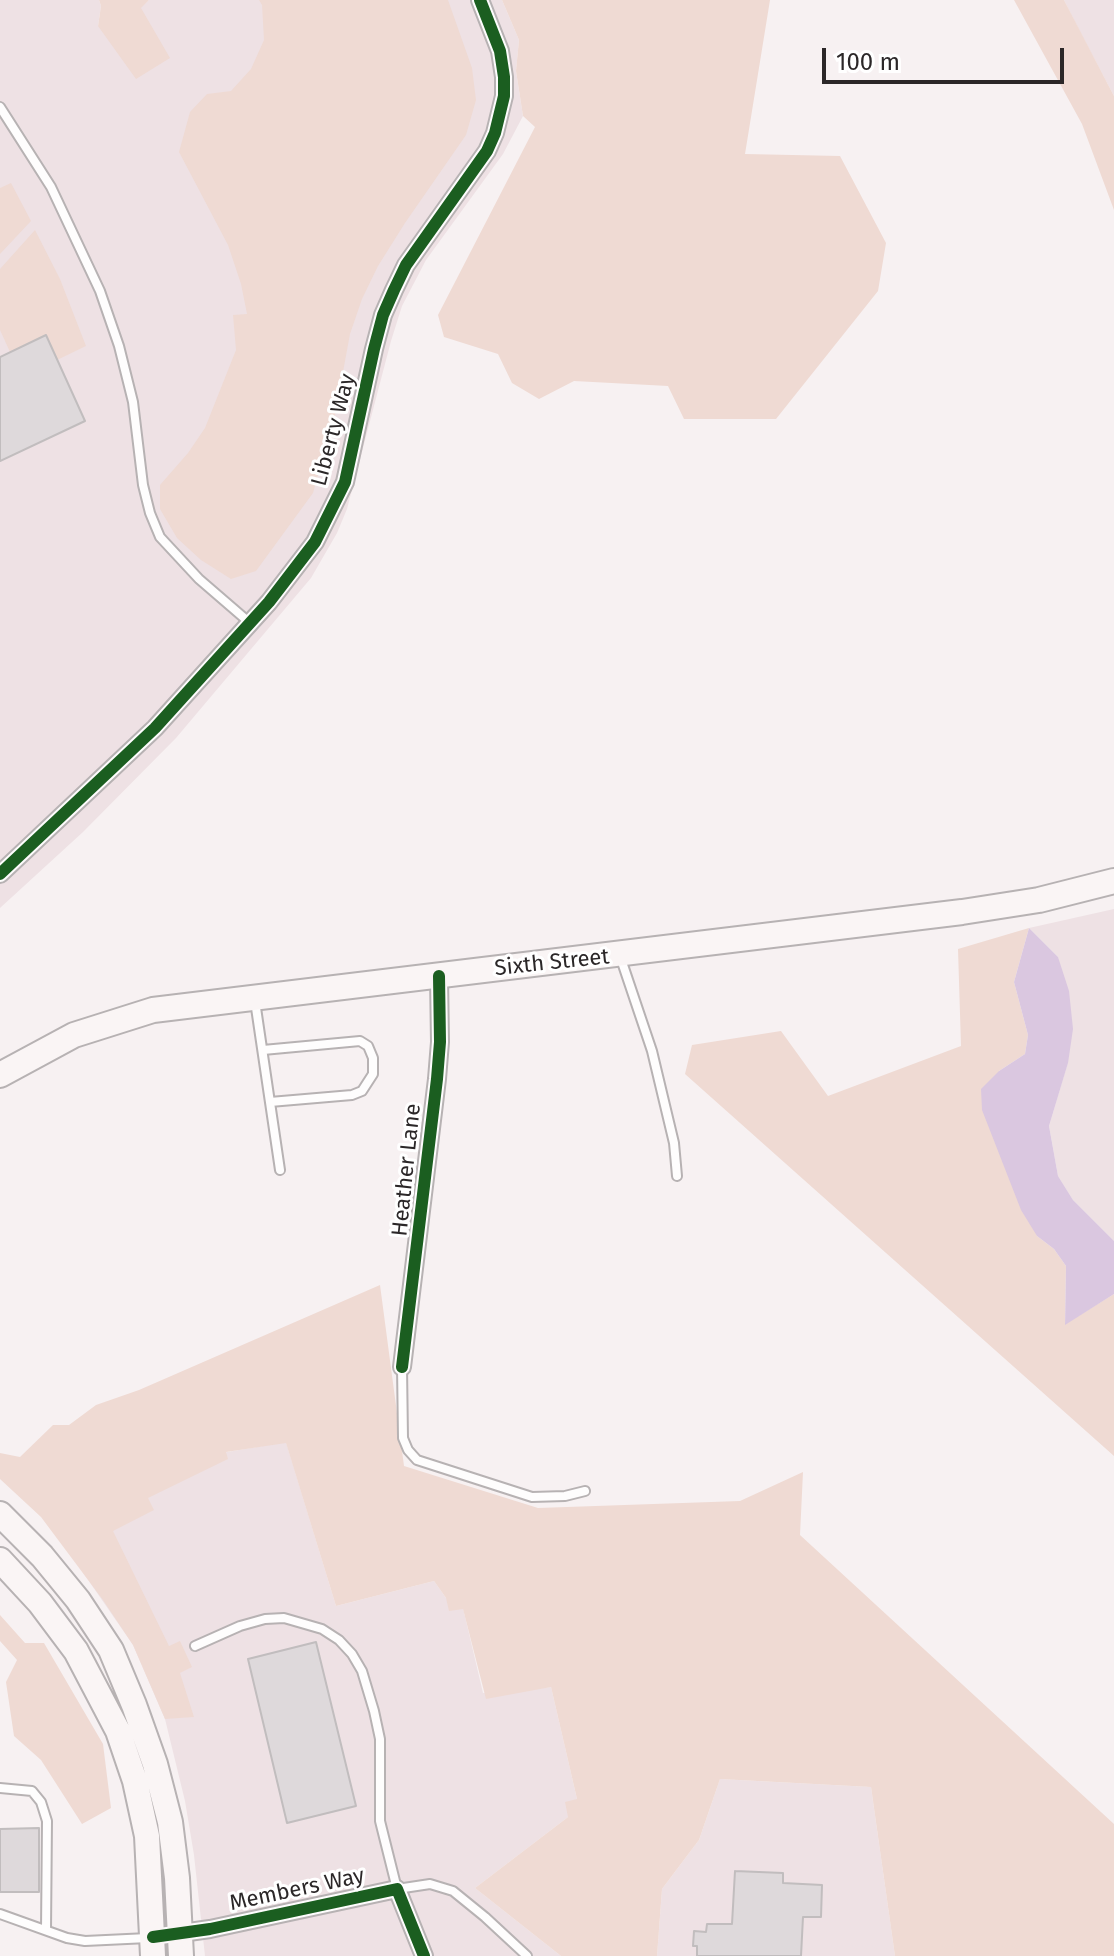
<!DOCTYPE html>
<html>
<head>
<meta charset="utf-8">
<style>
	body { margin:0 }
	#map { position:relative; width:1114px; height:1956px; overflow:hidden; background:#f7f1f2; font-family:"Fira Sans",sans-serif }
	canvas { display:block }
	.scale { position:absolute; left:822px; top:48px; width:242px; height:36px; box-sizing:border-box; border:4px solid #2b2728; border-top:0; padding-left:10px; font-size:24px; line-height:28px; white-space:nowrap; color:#2b2728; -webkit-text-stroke:6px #fff; paint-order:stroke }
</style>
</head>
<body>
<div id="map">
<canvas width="1114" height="1956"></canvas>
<div class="scale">100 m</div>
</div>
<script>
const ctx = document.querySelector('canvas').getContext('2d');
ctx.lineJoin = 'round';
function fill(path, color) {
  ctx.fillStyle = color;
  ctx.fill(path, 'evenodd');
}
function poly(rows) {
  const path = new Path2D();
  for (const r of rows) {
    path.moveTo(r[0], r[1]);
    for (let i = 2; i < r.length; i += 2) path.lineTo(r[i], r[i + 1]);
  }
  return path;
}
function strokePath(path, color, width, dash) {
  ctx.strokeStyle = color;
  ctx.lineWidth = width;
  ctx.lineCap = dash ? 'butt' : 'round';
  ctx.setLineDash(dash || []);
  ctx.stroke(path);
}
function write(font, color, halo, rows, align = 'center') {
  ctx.font = font + ' "Fira Sans",sans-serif';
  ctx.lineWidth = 6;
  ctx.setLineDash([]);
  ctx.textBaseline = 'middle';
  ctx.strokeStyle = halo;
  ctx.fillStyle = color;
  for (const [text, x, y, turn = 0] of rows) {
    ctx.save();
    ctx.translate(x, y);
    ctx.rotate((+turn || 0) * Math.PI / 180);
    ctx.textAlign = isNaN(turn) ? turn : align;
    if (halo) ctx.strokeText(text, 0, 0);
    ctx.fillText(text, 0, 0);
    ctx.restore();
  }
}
const built = poly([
	[0,0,99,0,101,6,98,26,141,7,149,0,502,0,519,40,516,71,523,116,503,154,426,260,402,306,391,341,347,509,337,533,311,578,176,738,83,832,0,908],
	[1064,0,1114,0,1114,96,1078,28],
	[1114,909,1114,1241,1073,1200,1058,1176,1049,1126,1068,1062,1058,957,1029,928],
	[286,1442,336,1606,434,1581,446,1598,463,1608,483,1693,551,1687,577,1799,568,1817,475,1888,561,1956,205,1956,194,1855,185,1801,165,1719,133,1645,64,1545,151,1465],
	[720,1779,871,1787,895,1956,657,1956,662,1889,699,1840]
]);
const green = poly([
	[99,0,149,0,141,8,170,58,136,79,98,26,101,6],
	[259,0,448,0,472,68,476,100,466,135,405,223,378,266,362,299,350,334,335,415,313,493,256,571,231,579,201,560,177,538,160,509,160,485,188,453,205,428,236,350,233,315,247,314,241,284,228,245,179,152,190,112,207,94,231,91,251,69,264,40,262,5],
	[502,0,770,0,745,154,840,156,886,243,878,291,776,419,684,419,668,386,574,381,539,399,512,383,498,354,444,337,438,315,535,127,523,116,516,71,519,40],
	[1014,0,1064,0,1114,96,1114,210,1082,124],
	[11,183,31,221,0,254,0,188],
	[35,230,60,279,86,346,57,360,45,336,10,352,0,330,0,269],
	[1029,928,1014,982,1028,1035,1025,1054,999,1071,1037,1236,1054,1249,1066,1266,1065,1324,1114,1294,1114,1456,685,1074,692,1045,781,1031,828,1096,961,1046,958,949],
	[380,1285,404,1466,538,1508,740,1501,803,1472,800,1535,1114,1824,1114,1956,895,1956,871,1787,720,1779,699,1840,662,1889,657,1956,561,1956,475,1888,568,1817,565,1802,577,1799,551,1687,486,1699,463,1609,449,1611,446,1598,434,1581,336,1606,286,1443,226,1452,228,1459,148,1498,154,1510,113,1531,169,1646,180,1641,192,1667,180,1673,194,1717,165,1719,133,1645,103,1600,41,1517,0,1479,0,1453,20,1457,53,1425,69,1425,96,1405,139,1390],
	[0,1615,25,1643,44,1643,103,1744,111,1808,82,1824,41,1760,14,1736,6,1682,17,1660,0,1641]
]);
const water = poly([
	[1029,928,1058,957,1069,991,1073,1029,1068,1063,1049,1126,1058,1176,1073,1200,1114,1241,1114,1294,1065,1325,1066,1266,1054,1249,1037,1236,1021,1210,982,1110,981,1089,999,1071,1025,1054,1028,1035,1014,982]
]);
const building = poly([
	[46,335,85,421,0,461,0,357,46,335],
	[316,1642,356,1806,287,1823,248,1659,316,1642],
	[39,1828,39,1892,0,1892,0,1829,39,1828],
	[735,1871,783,1873,783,1883,822,1885,821,1917,803,1917,801,1956,697,1956,697,1946,693,1946,694,1931,706,1932,707,1924,732,1924,735,1871]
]);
const service = poly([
	[0,107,51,187,100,291,119,346,133,402,143,485,150,513,160,537,199,579,250,623],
	[620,956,652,1051,674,1143,677,1176],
	[255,1001,280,1170],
	[263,1050,360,1041,368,1046,373,1058,373,1074,362,1091,352,1095,270,1102],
	[402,1367,403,1438,408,1450,417,1460,532,1497,565,1496,585,1491],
	[195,1646,240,1626,265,1619,284,1618,322,1629,339,1640,352,1654,362,1671,374,1711,380,1739,380,1821,397,1889,430,1884,453,1891,485,1917,527,1956],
	[0,1788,32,1791,41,1802,47,1821,46,1930],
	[0,1914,67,1938,85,1941,148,1938]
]);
const minor = poly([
	[0,874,155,728,269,602,315,542,345,482,374,349,383,315,394,290,406,265,487,151,495,133,504,96,504,77,500,51,480,0],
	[402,1367,437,1079,440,1042,439,976],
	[153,1937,210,1929,397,1889,424,1956]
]);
const secondary = poly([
	[0,1075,74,1035,153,1010,962,912,1039,900,1114,881],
	[0,1514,42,1556,78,1600,111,1650,134,1705,155,1764,170,1822,177,1878,181,1956],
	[0,1560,40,1603,76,1651,118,1731,135,1781,147,1836,153,1956]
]);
const cycleway = poly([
	[0,874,155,728,269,602,315,542,345,482,374,349,383,315,394,290,406,265,487,151,495,133,504,96,504,77,500,51,480,0],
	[402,1367,437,1079,440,1042,439,976],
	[153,1937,210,1929,397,1889,424,1956]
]);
const streetNames = [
	["Liberty Way",334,430,-75],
	["Sixth Street",552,963,-6],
	["Heather Lane",407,1170,-84],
	["Members Way",297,1890,-12]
];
fill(built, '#eee1e4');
fill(green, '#efdad3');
fill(water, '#dac7e0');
fill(building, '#ded9db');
strokePath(building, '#c1bdbe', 2);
strokePath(service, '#b7b2b3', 12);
strokePath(minor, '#b7b2b3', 20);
strokePath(secondary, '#b7b2b3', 28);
strokePath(service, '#fefdfd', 8);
strokePath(minor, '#fefdfd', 16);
strokePath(secondary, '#faf5f5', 24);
strokePath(cycleway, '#1b5e20', 12);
write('22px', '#2b2728', '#fff', streetNames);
</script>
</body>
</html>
